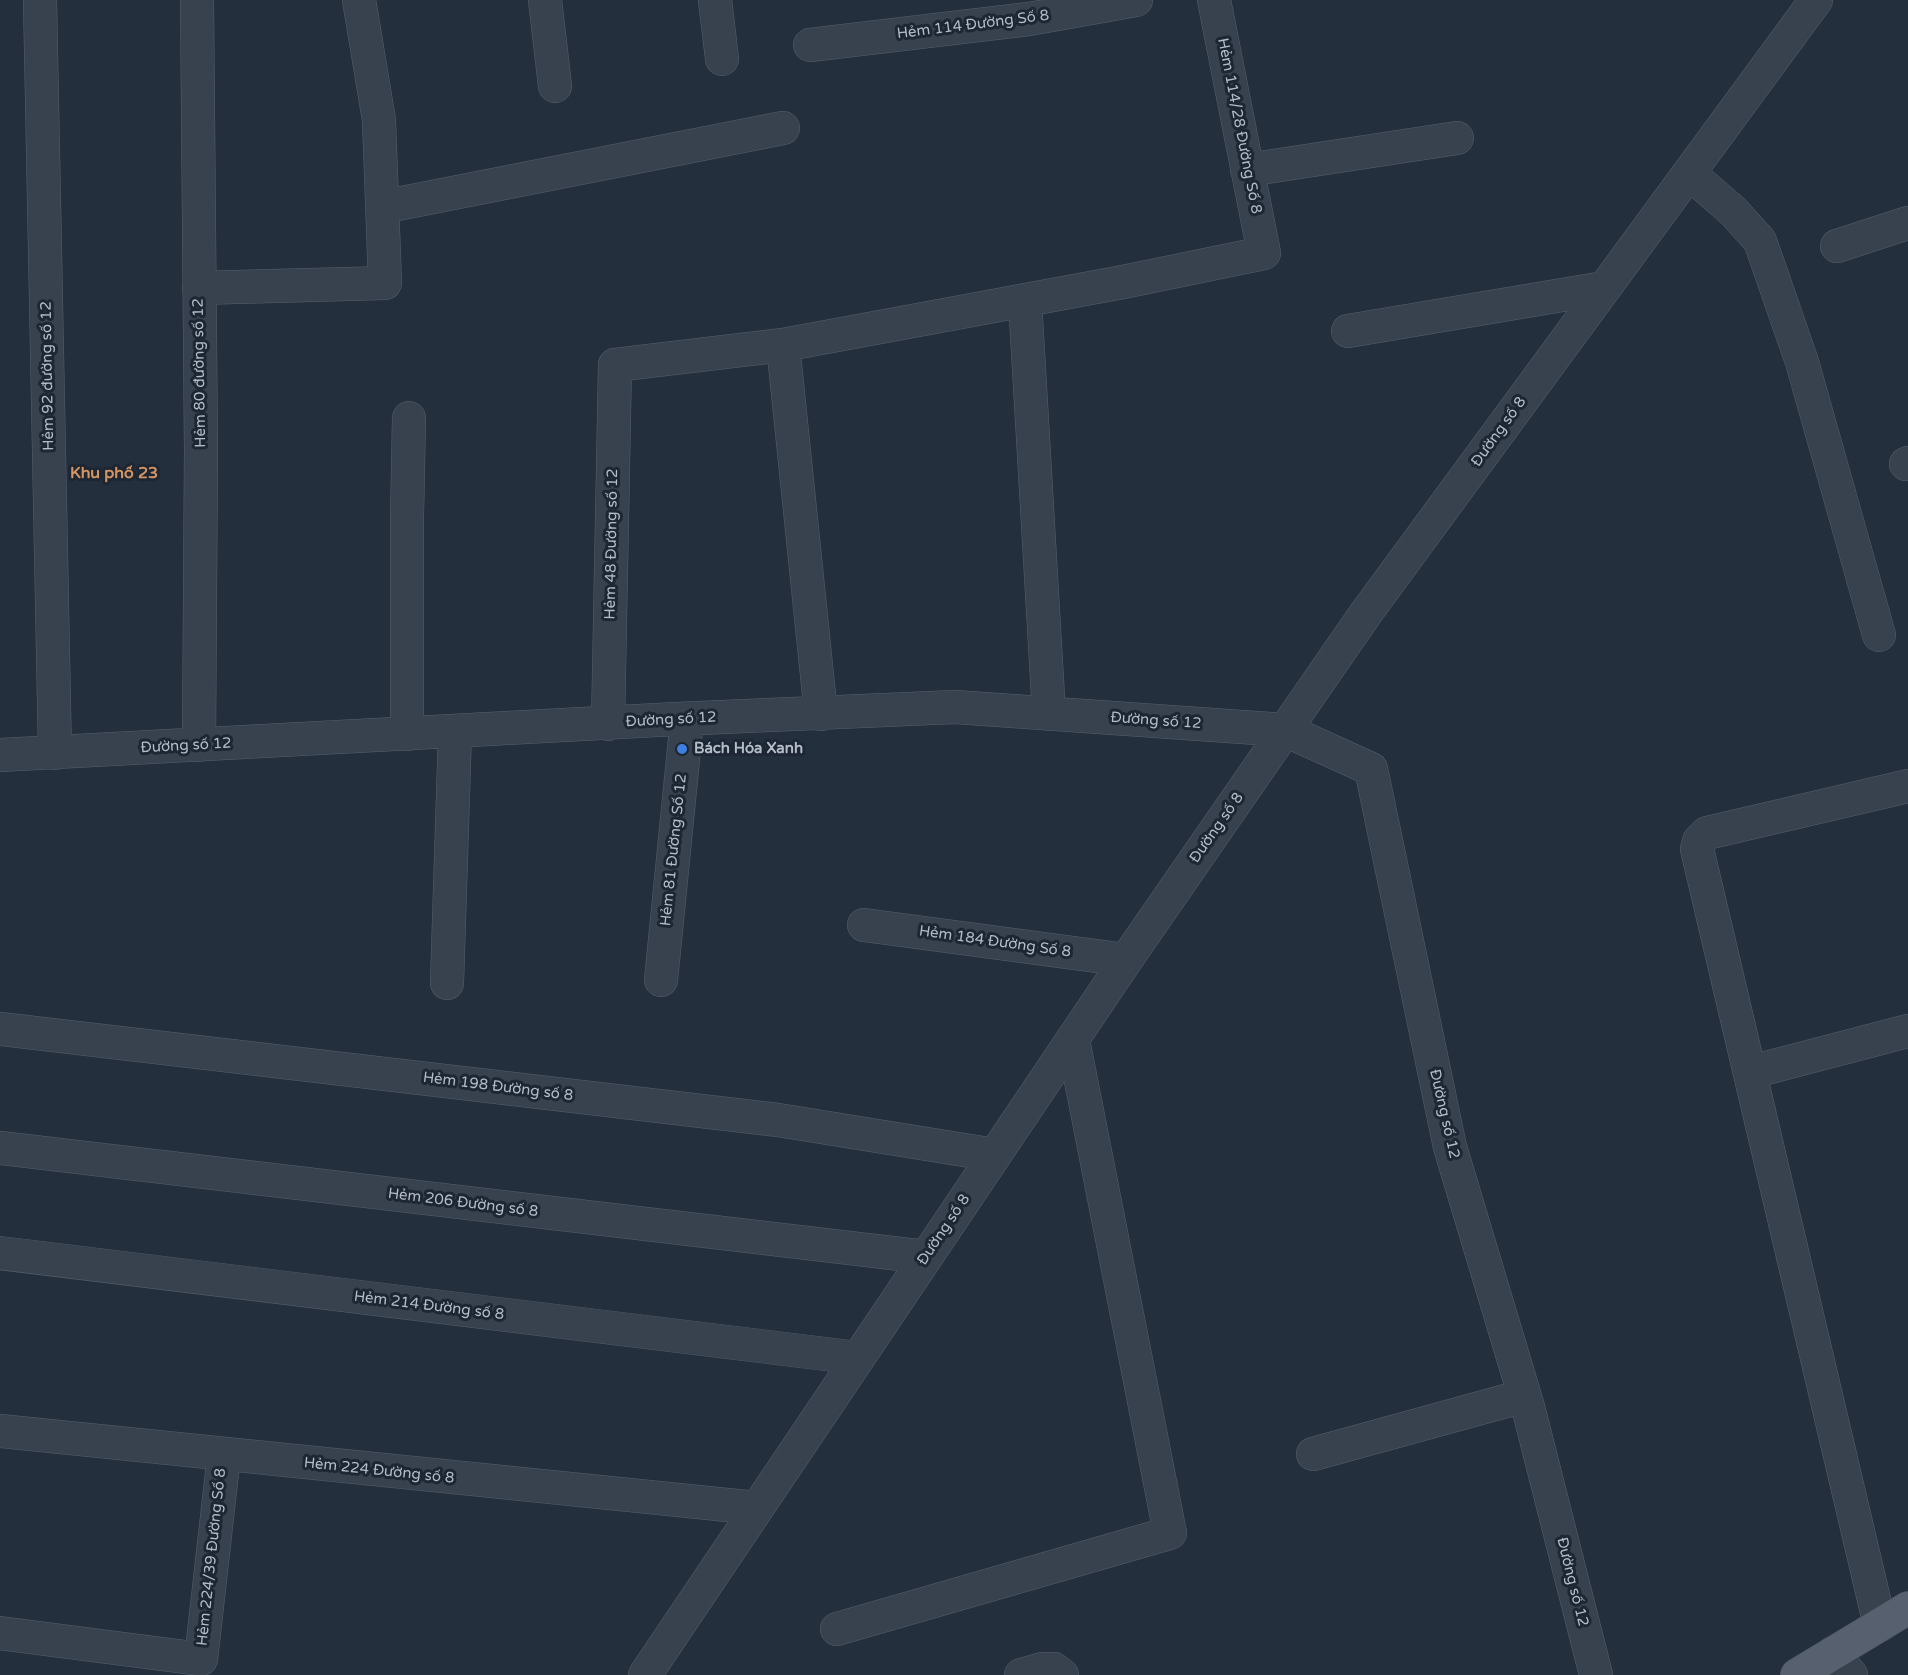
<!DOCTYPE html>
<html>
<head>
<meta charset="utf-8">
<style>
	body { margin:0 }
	canvas { display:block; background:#242f3e }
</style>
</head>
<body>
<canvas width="1908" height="1675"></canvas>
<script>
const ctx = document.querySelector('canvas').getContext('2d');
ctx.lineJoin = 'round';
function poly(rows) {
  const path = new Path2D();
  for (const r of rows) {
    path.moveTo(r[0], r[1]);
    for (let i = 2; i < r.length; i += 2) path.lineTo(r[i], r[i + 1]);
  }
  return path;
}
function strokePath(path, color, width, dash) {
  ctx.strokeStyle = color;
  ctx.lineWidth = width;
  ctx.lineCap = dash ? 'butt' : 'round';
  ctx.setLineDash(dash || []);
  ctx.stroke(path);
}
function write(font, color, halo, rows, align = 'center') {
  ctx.font = font + ' "Varela Round",sans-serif';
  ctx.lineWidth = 6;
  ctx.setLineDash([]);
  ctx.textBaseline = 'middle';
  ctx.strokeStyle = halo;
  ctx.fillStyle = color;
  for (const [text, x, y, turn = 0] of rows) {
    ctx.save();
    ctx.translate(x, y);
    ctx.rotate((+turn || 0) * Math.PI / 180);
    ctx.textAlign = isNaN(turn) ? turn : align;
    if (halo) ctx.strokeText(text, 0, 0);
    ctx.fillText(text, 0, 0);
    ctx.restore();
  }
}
const minor = poly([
	[40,0,55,753],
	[197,0,201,450,199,745],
	[545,0,555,86],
	[715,0,722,59],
	[810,45,1029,19,1136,0],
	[1247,170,1457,138],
	[1689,173,1734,212,1760,241,1802,362,1879,635],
	[382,207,783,128],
	[1837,246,1908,223],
	[199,288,385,283,379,120,359,0],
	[1025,300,1049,714],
	[1348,331,1604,288],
	[783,345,821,714],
	[1906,464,1908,463],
	[608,724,615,365,783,345,1123,282,1264,253,1214,0],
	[407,734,407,517,409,418],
	[0,755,676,719,955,707,1285,730,1371,769,1450,1147,1528,1407,1596,1675],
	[864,925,1126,960],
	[661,980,687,719],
	[447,983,455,732],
	[0,1029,778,1120,995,1155],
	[1751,1072,1908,1031],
	[0,1148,926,1257],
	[0,1253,858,1358],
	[0,1431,757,1508],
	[1313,1454,1524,1396],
	[1880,1625,1697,849,1699,841,1707,833,1908,786],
	[837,1629,1170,1533,1073,1040],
	[0,1633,201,1659,224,1455],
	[1833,1653,1851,1675],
	[645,1675,1126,960,1366,613,1816,0],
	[1021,1675,1042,1669,1054,1669,1062,1675]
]);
const major = poly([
	[1797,1675,1908,1608]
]);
const markers = [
	[682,749,6,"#3f7fe0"]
];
const streetNames = [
	["Hẻm 114 Đường Số 8",973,25,-7],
	["Hẻm 114/28 Đường Số 8",1239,126,79],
	["Hẻm 80 đường số 12",200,373,-91],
	["Hẻm 92 đường số 12",48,376,-91],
	["Đường số 8",1499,432,-54],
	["Hẻm 48 Đường số 12",612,544,-89],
	["Đường số 12",671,720,-3],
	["Đường số 12",1156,721,4],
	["Đường số 12",186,746,-3],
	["Đường số 8",1217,828,-55],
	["Hẻm 81 Đường Số 12",674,850,-84],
	["Hẻm 184 Đường Số 8",995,942,8],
	["Hẻm 198 Đường số 8",498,1087,7],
	["Đường số 12",1444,1114,77],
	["Hẻm 206 Đường số 8",463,1203,7],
	["Đường số 8",944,1230,-56],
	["Hẻm 214 Đường số 8",429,1306,7],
	["Hẻm 224 Đường số 8",379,1471,6],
	["Hẻm 224/39 Đường Số 8",212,1557,-84],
	["Đường số 12",1572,1582,76]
];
const poiNames = [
	["Bách Hóa Xanh",694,749]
];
const neighbourhoodNames = [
	["Khu phố 23",114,474]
];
strokePath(minor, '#565f6c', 34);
strokePath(major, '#414a57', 34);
strokePath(minor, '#38414e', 33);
strokePath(major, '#56606e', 33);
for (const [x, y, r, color] of markers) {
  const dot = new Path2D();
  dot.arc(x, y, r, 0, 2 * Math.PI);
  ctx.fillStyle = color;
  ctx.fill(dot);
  strokePath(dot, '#1d2633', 2);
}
write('15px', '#b4bcc9', '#1d2633', streetNames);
write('bold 15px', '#b4bcc9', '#1d2633', poiNames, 'left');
write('bold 16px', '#d59563', '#1d2633', neighbourhoodNames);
</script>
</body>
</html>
